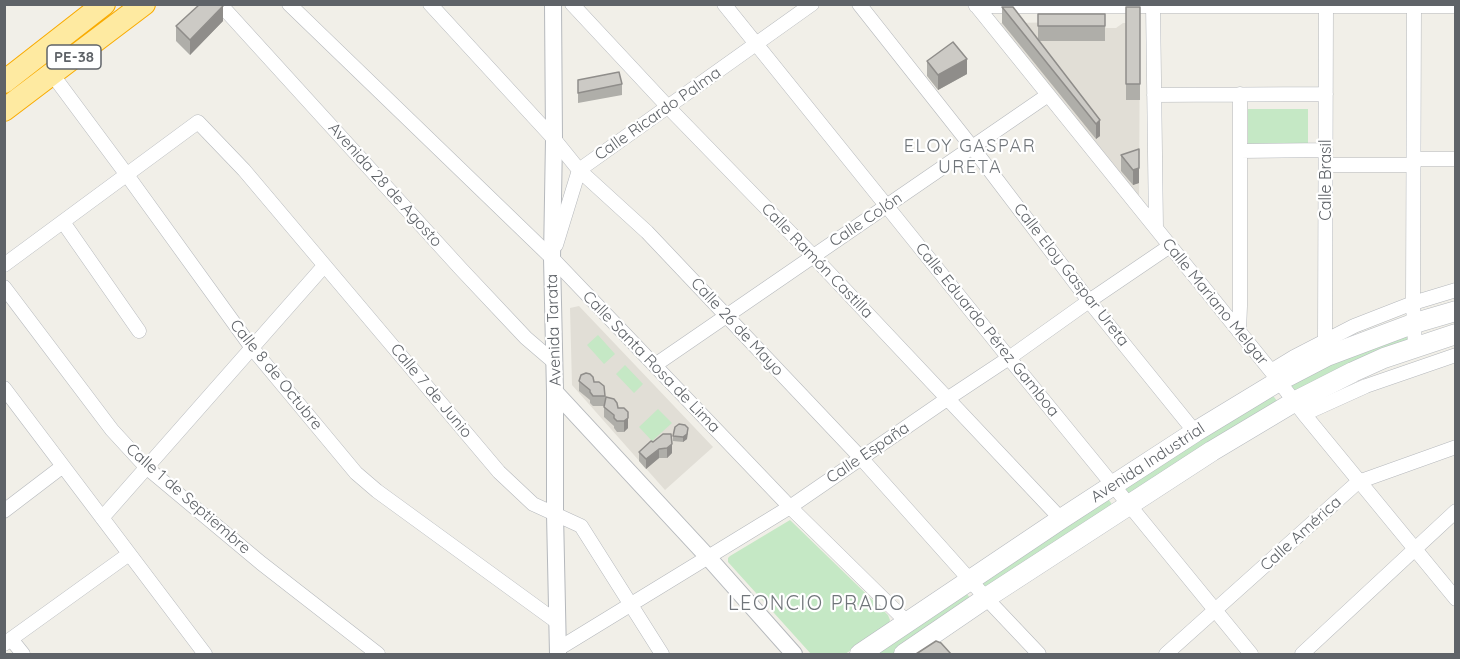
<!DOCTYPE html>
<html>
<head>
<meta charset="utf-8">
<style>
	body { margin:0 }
	#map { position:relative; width:1460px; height:659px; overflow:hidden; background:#f1efe8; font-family:Quicksand,sans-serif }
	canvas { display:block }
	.frame { position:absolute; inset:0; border:6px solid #5f6368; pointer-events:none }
</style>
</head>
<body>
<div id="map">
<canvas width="1460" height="659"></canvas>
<div class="frame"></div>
</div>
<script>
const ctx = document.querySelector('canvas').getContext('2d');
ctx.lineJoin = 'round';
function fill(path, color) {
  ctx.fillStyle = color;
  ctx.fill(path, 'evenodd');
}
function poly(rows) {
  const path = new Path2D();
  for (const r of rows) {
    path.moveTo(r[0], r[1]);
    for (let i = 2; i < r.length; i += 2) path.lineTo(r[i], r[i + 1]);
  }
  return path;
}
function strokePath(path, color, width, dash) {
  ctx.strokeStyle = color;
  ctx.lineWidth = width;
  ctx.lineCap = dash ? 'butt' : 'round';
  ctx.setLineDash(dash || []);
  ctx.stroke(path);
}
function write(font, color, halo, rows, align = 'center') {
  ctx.font = font + ' Quicksand,sans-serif';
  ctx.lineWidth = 4.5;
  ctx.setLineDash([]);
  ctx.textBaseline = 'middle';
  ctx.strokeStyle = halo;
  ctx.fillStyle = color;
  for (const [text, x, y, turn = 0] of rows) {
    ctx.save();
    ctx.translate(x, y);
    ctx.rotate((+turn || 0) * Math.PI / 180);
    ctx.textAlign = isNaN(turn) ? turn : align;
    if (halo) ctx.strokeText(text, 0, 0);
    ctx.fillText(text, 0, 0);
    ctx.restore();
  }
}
const education = poly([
	[1102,22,1106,28,1116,28,1123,23,1138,23,1140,25,1139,197,996,29,999,23],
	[579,306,713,447,665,490,572,385,570,308]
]);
const green = poly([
	[1248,109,1308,109,1308,146,1248,146],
	[598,335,615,354,604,364,587,345],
	[1406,335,1408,340,1299,393,1293,391,1291,385,1345,356],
	[625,365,643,384,634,393,616,374],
	[1271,396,1274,397,1278,402,1129,497,1125,490,1126,487],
	[658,409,672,423,652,441,639,427],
	[1104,500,1109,500,1113,506,986,589,982,584,985,578],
	[790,520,888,615,890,620,888,626,845,654,811,654,728,562,728,558,730,556],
	[967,594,970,598,969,603,893,654,872,654]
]);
const minor = poly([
	[220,4,461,269,526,338,554,362],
	[289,4,552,258,790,507,907,622],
	[430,4,554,139,579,170,647,232,861,458,986,598,1039,654],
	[572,4,669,108,813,256,1061,519],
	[724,4,1009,358,1251,654],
	[859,4,972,147,1089,301,1195,432],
	[975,4,1271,371,1304,414,1456,599],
	[1153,4,1156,228],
	[1326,4,1325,340,1327,356],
	[1414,4,1413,303,1415,347],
	[976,6,1456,6],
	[52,74,127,175,252,348,356,473,377,491,557,622],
	[1154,95,1326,94],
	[1240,151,1326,150],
	[1414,159,1456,159],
	[1326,165,1414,165],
	[63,222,139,331],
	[556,245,579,170,812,4],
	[4,265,198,122,244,170,499,472,533,504,581,526,662,654],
	[4,287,112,430,146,467,261,563,378,654],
	[1239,332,1240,306,1240,94],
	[655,365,1048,95],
	[1271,371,1294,357,1354,326,1413,303,1456,290],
	[4,388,205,654],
	[1304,414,1366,386,1456,355],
	[4,511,63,466],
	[102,518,324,266],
	[11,639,23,654],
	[4,644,129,554],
	[558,649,790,507,947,399,1009,358,1089,301,1170,246],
	[1166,654,1358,482,1456,447],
	[1302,654,1456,511]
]);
const tertiary = poly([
	[553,4,554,139,552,258,555,392,555,514,558,654],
	[555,392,707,556,794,654]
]);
const secondary = poly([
	[860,654,1061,519,1195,432,1279,381,1327,356,1415,323,1456,311],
	[904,654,986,598,1212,451,1294,402,1353,372,1384,358,1456,334]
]);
const trunk = poly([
	[4,82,104,4],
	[4,110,144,4]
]);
const wall = poly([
	[1002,7,1038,40,1038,14,1105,14,1105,41,1039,41,1100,120,1100,136,1096,139,1002,23],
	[1126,7,1140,7,1140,100,1126,100],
	[223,21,190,55,176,41,176,26],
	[927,61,967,74,938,90,927,76],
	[578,80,622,84,622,95,578,103],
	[1139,149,1139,183,1133,185,1121,171,1121,155],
	[579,381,594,382,605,396,605,402,618,408,628,428,624,432,617,432,614,428,614,426,604,417,604,406,593,406,590,403,590,400,579,391],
	[688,433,687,439,683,442,673,441,673,436],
	[663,434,672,453,667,458,659,458,646,469,639,461,639,452]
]);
const shadedWall = poly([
	[223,6,223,21,190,55,190,40],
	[967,59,967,74,938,90,938,75],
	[1100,120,1100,136,1096,139,1096,124],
	[1139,149,1139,183,1133,185,1133,170],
	[628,418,628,428,624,432,624,421],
	[688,428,687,439,683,442,683,437],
	[672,444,672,453,667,458,667,448],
	[659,449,659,458,646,469,646,459]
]);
const building = poly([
	[200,4,222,4,223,6,190,40,176,26,200,4],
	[1002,7,1013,7,1100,120,1096,124,1002,7],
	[1126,7,1140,7,1140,84,1126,84,1126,7],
	[1038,14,1105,14,1105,26,1038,26,1038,14],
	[953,42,967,59,938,75,927,61,953,42],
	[619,72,622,84,578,93,578,80,619,72],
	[1139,149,1139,168,1133,170,1121,155,1139,149],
	[586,373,590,374,593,377,594,382,599,382,604,386,605,396,593,396,590,392,590,390,579,381,581,375,586,373],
	[606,397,614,399,617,403,618,408,624,408,628,412,628,418,624,421,617,421,614,418,614,415,604,407,606,397],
	[679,424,685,425,688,428,687,434,683,437,673,436,675,427,679,424],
	[663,434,671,434,672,444,667,448,659,449,646,459,639,452,651,441,653,442,663,434],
	[936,641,941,643,951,654,916,654,936,641]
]);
const shields = [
	[74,57,54]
];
const shieldNames = [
	["PE-38",74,57]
];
const streetNames = [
	["Calle Ricardo Palma",658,114,-35],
	["Calle Brasil",1326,180,-90],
	["Avenida 28 de Agosto",385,185,48],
	["Calle Colón",866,220,-34],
	["Calle Ramón Castilla",817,261,46],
	["Calle Eloy Gaspar Ureta",1071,275,52],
	["Calle Mariano Melgar",1215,302,51],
	["Calle 26 de Mayo",737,327,47],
	["Avenida Tarata",554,330,-92],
	["Calle Eduardo Pérez Gamboa",987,330,51],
	["Calle Santa Rosa de Lima",651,362,46],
	["Calle 8 de Octubre",276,375,51],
	["Calle 7 de Junio",431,391,50],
	["Calle España",868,453,-34],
	["Avenida Industrial",1148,463,-33],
	["Calle 1 de Septiembre",188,499,41],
	["Calle América",1301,534,-42]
];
const neighbourhoodNames = [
	["ELOY GASPAR",970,147],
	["URETA",970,168]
];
const quarterNames = [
	["LEONCIO PRADO",817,604]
];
fill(education, '#e1ded6');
fill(green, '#c5e8c5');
strokePath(minor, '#b5b8bc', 15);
strokePath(tertiary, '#b5b8bc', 18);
strokePath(secondary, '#b6babf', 21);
strokePath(trunk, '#f9ab00', 24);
strokePath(minor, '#fff', 14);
strokePath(tertiary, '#fff', 16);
strokePath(secondary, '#fff', 20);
strokePath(trunk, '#feeaa1', 22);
fill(wall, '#afaea9');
fill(shadedWall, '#8f8d8a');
fill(building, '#cccac5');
strokePath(building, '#8f8d8a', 1.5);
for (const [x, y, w] of shields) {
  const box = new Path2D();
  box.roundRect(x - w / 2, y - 12, w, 24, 4.5);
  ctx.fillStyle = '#fff';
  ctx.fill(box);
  strokePath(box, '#5f6368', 1.5);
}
write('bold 15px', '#5f6368', null, shieldNames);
write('16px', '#5f6368', '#fff', streetNames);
ctx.letterSpacing = '1.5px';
write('18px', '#70757a', '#fff', neighbourhoodNames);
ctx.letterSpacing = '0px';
ctx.letterSpacing = '1.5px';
write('20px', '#70757a', '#fff', quarterNames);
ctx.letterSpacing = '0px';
</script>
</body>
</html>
